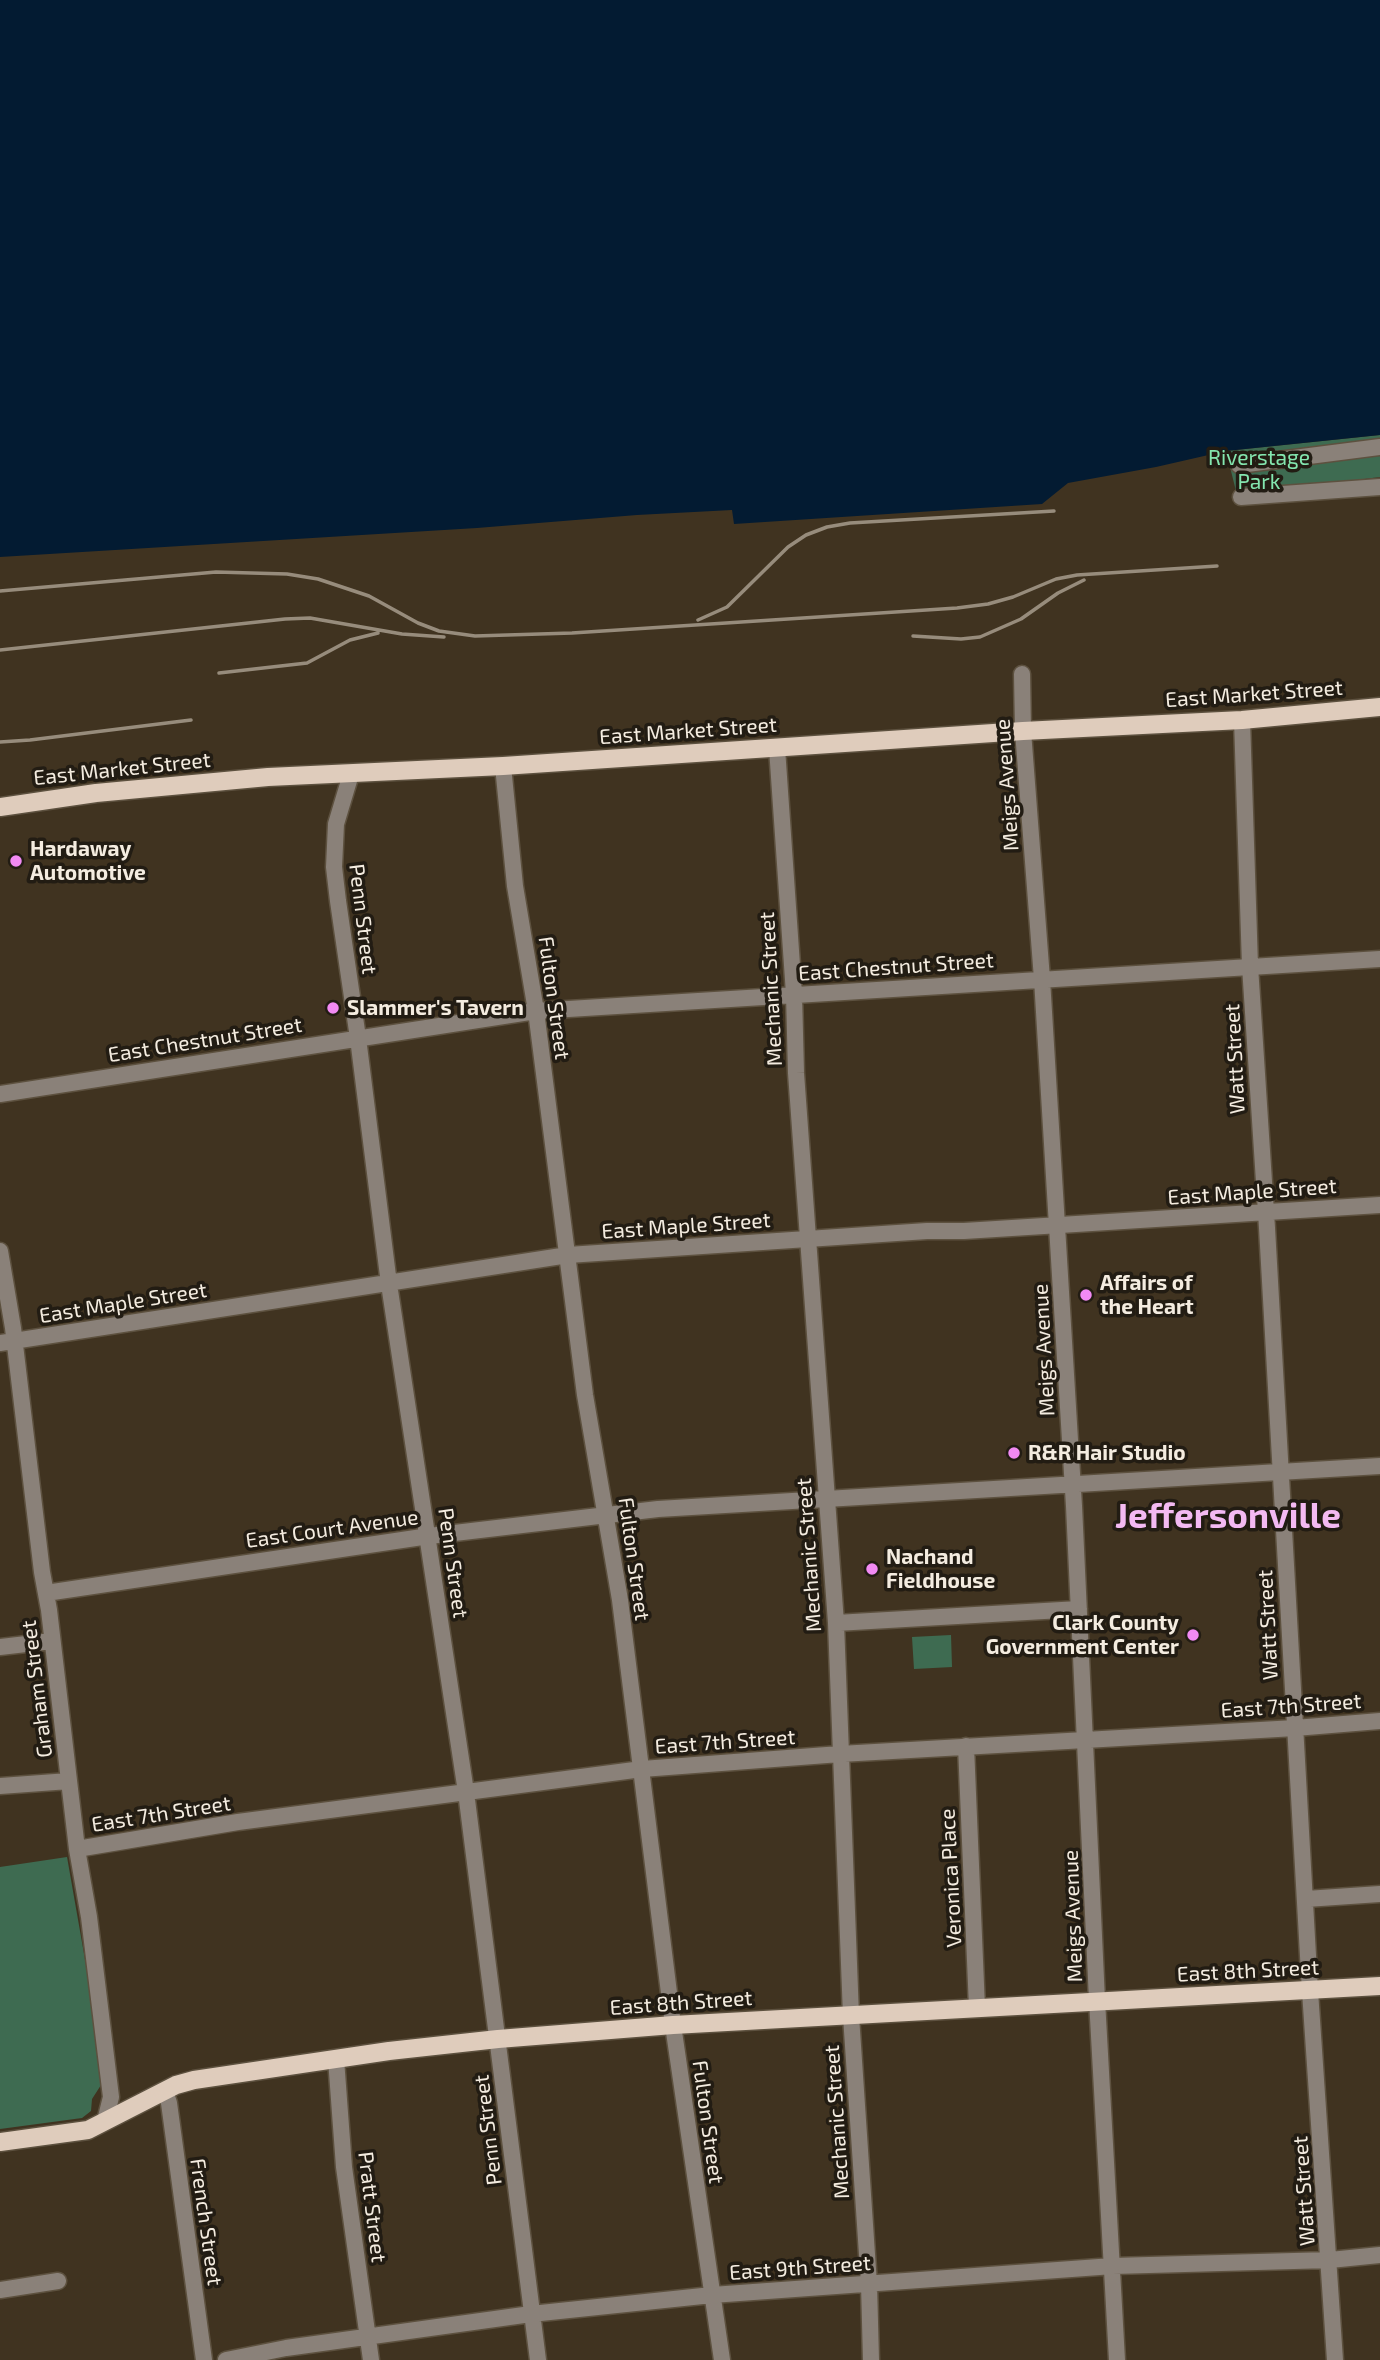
<!DOCTYPE html>
<html>
<head>
<meta charset="utf-8">
<style>
	body { margin:0 }
	canvas { display:block; background:#403320 }
</style>
</head>
<body>
<canvas width="1380" height="2360"></canvas>
<script>
const ctx = document.querySelector('canvas').getContext('2d');
ctx.lineJoin = 'round';
function fill(path, color) {
  ctx.fillStyle = color;
  ctx.fill(path, 'evenodd');
}
function poly(rows) {
  const path = new Path2D();
  for (const r of rows) {
    path.moveTo(r[0], r[1]);
    for (let i = 2; i < r.length; i += 2) path.lineTo(r[i], r[i + 1]);
  }
  return path;
}
function strokePath(path, color, width, dash) {
  ctx.strokeStyle = color;
  ctx.lineWidth = width;
  ctx.lineCap = dash ? 'butt' : 'round';
  ctx.setLineDash(dash || []);
  ctx.stroke(path);
}
function write(font, color, halo, rows, align = 'center') {
  ctx.font = font + ' "Exo 2",sans-serif';
  ctx.lineWidth = 7;
  ctx.setLineDash([]);
  ctx.textBaseline = 'middle';
  ctx.strokeStyle = halo;
  ctx.fillStyle = color;
  for (const [text, x, y, turn = 0] of rows) {
    ctx.save();
    ctx.translate(x, y);
    ctx.rotate((+turn || 0) * Math.PI / 180);
    ctx.textAlign = isNaN(turn) ? turn : align;
    if (halo) ctx.strokeText(text, 0, 0);
    ctx.fillText(text, 0, 0);
    ctx.restore();
  }
}
const green = poly([
	[1380,435,1380,477,1237,495,1226,451],
	[951,1635,952,1667,914,1669,912,1637],
	[67,1857,90,1988,101,2085,92,2099,91,2111,82,2118,0,2129,0,1867]
]);
const water = poly([
	[0,0,1380,0,1380,435,1226,451,1156,467,1068,483,1042,504,734,524,732,510,637,515,477,528,0,557]
]);
const minor = poly([
	[1239,465,1380,447],
	[1241,497,1380,487],
	[1022,674,1023,731,1042,979,1074,1506,1097,2000,1117,2360],
	[1242,720,1250,966,1267,1228,1310,1991,1335,2360],
	[777,748,794,994,796,1073,836,1623,851,2016,869,2284,871,2360],
	[503,766,515,886,536,1011,585,1395,620,1600,673,2025,722,2360],
	[351,774,336,824,334,867,338,901,358,1038,389,1284,466,1792,538,2360],
	[0,1094,536,1011,1380,959],
	[0,1251,13,1328,42,1572,49,1610,77,1849,89,1917,111,2097,105,2121],
	[0,1343,568,1255,927,1231,964,1231,1380,1205],
	[46,1593,429,1536,658,1509,1380,1466],
	[836,1623,1079,1609],
	[0,1647,52,1641],
	[966,1746,977,2008],
	[0,1786,69,1781],
	[77,1849,238,1822,642,1769,840,1754,1295,1728,1380,1721],
	[1306,1899,1380,1894],
	[336,2059,344,2167,371,2360],
	[165,2091,169,2103,204,2360],
	[0,2290,58,2281],
	[226,2360,286,2348,531,2314,712,2295,1113,2266,1330,2260,1380,2255]
]);
const major = poly([
	[0,807,96,793,268,777,503,766,1023,731,1242,720,1380,707],
	[0,2142,88,2130,176,2085,194,2080,389,2051,498,2039,673,2025,1380,1986]
]);
const rail = poly([
	[0,591,216,572,287,574,318,579,369,596,418,623,439,631,475,636,572,633,957,608,988,604,1013,597,1056,579,1077,575,1217,566],
	[698,620,727,607,788,547,806,535,827,527,850,523,1054,511],
	[913,636,961,639,980,637,1021,619,1058,593,1084,580],
	[0,650,285,619,310,618,402,634,444,637],
	[219,673,307,663,350,640,378,633],
	[0,742,30,740,191,720]
]);
const markers = [
	[16,861,7,"#f28af3"],
	[333,1008,7,"#f28af3"],
	[1086,1295,7,"#f28af3"],
	[1014,1453,7,"#f28af3"],
	[872,1569,7,"#f28af3"],
	[1193,1635,7,"#f28af3"]
];
const parkNames = [
	["Riverstage",1259,458],
	["Park",1259,482]
];
const streetNames = [
	["East Market Street",1254,694,-4],
	["East Market Street",688,731,-4],
	["East Market Street",122,769,-6],
	["Meigs Avenue",1007,785,-94],
	["Penn Street",363,919,83],
	["East Chestnut Street",896,967,-4],
	["Mechanic Street",771,989,-93],
	["Fulton Street",554,998,82],
	["East Chestnut Street",205,1040,-9],
	["Watt Street",1235,1059,-93],
	["East Maple Street",1252,1192,-4],
	["East Maple Street",686,1226,-4],
	["East Maple Street",123,1303,-9],
	["Meigs Avenue",1044,1350,-93],
	["East Court Avenue",332,1529,-8],
	["Mechanic Street",809,1555,-94],
	["Fulton Street",634,1559,82],
	["Penn Street",453,1563,82],
	["Watt Street",1268,1625,-93],
	["Graham Street",37,1689,-97],
	["East 7th Street",1291,1706,-4],
	["East 7th Street",725,1742,-4],
	["East 7th Street",161,1814,-9],
	["Veronica Place",951,1878,-93],
	["Meigs Avenue",1073,1916,-92],
	["East 8th Street",1248,1971,-3],
	["East 8th Street",681,2003,-4],
	["Fulton Street",708,2122,82],
	["Mechanic Street",837,2122,-94],
	["Penn Street",488,2130,-97],
	["Watt Street",1304,2191,-94],
	["Pratt Street",372,2207,83],
	["French Street",206,2222,82],
	["East 9th Street",800,2268,-4]
];
const poiNames = [
	["Hardaway",30,849],
	["Automotive",30,873],
	["Slammer's Tavern",347,1008],
	["Affairs of",1100,1283],
	["the Heart",1100,1307],
	["R&R Hair Studio",1028,1453],
	["Nachand",886,1557],
	["Fieldhouse",886,1581],
	["Clark County",1179,1623,"right"],
	["Government Center",1179,1647,"right"]
];
const townNames = [
	["Jeffersonville",1228,1516]
];
fill(green, '#3e6b51');
fill(water, '#031b32');
strokePath(minor, '#5d513f', 19);
strokePath(major, '#5d513f', 21);
strokePath(minor, '#8a8179', 16);
strokePath(major, '#dfccbc', 18);
strokePath(rail, '#978c7c', 3.5);
for (const [x, y, r, color] of markers) {
  const dot = new Path2D();
  dot.arc(x, y, r, 0, 2 * Math.PI);
  ctx.fillStyle = color;
  ctx.fill(dot);
  strokePath(dot, '#221c13', 2.5);
}
write('21px', '#84e6af', '#221c13', parkNames);
write('21px', '#f4ece0', '#221c13', streetNames);
write('bold 21px', '#f4ece0', '#221c13', poiNames, 'left');
write('bold 35px', '#f3b9f2', '#221c13', townNames);
</script>
</body>
</html>
